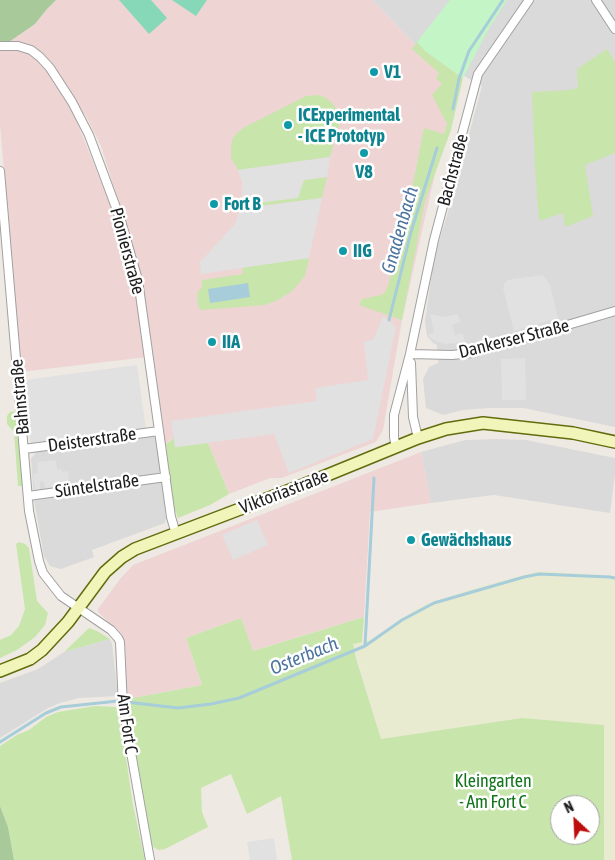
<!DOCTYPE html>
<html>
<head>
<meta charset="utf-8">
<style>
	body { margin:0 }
	#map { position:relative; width:615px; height:860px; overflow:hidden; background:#eeeae3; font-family:"Asap Condensed",sans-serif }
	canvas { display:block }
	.north { position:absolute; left:550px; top:795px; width:50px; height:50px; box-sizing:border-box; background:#fff; border:1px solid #a5a5a5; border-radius:50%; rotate:335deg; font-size:14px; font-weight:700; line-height:20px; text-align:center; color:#1d1d1d }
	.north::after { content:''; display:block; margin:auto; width:18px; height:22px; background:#bd0e0d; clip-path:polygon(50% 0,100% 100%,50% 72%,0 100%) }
</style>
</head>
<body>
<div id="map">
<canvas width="615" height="860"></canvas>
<div class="north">N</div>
</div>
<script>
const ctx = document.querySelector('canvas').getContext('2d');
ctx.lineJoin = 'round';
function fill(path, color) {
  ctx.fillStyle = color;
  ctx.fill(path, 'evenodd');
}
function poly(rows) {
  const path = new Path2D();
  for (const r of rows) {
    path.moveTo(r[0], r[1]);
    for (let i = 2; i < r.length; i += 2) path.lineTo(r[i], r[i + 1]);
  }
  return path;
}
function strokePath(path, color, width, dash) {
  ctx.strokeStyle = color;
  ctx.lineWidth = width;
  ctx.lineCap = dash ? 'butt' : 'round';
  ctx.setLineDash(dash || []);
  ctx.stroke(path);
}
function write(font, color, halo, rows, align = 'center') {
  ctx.font = font + ' "Asap Condensed",sans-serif';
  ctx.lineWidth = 5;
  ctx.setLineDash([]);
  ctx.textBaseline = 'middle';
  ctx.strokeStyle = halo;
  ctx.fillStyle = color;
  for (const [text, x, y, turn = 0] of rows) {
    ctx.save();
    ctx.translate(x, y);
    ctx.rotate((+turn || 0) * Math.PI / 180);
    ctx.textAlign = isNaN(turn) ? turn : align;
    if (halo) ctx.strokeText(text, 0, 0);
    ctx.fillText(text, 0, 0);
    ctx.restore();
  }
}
const residential = poly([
	[372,0,615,0,615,427,523,408,489,408,463,410,443,415,426,408,423,379,429,367,438,363,437,345,433,343,427,336,425,322,432,271,438,245,448,212,482,86,423,53],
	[156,433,166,519,165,523,92,550,94,557,61,569,50,566,44,556,34,500,31,459,36,452],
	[497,439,526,440,615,458,615,474,610,513,494,495,431,503,421,452,465,440],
	[110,639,112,644,118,696,79,698,60,703,48,708,0,738,0,683,38,669,64,652]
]);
const commercial = poly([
	[56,0,372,0,423,53,463,78,444,134,402,320,383,430,376,442,282,478,270,478,229,494,208,443,175,447,171,439,166,444,166,449,141,276,101,146,85,114,81,115,56,72,19,43,9,42,35,24,47,9],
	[6,49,25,52,42,63,72,110,109,201,131,263,147,357,21,372,0,125,0,51],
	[421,452,431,503,370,512,364,617,252,651,241,618,186,638,202,685,128,699,126,687,125,643,120,633,98,612,98,609,120,579,133,565]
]);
const farmland = poly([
	[539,571,615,576,615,860,604,860,604,725,522,718,381,739,353,644,374,638,418,608,434,601,482,586]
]);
const grass = poly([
	[417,42,425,51,463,78,451,130,425,201,402,320,359,305,362,299,381,295,385,292,388,286,410,199,424,128,444,134,447,124,432,95,442,84,436,78,439,73,412,49],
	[607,49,615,62,615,153,585,165,593,216,565,227,563,213,539,221,535,167,532,92,569,90,578,88,577,69],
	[317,95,325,97,333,104,338,112,339,125,330,157,238,170,231,158,231,148,232,140,236,134,243,128,306,96],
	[327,177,322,198,244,208,244,206,304,180],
	[309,258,305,276,300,282,291,292,276,301,265,305,201,310,198,306,197,293,202,287,202,280,243,274,242,267],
	[14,411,17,419,23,486,18,486,14,432,7,424,7,416,10,412],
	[174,438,175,447,208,443,229,494,210,505,178,518,173,505,166,444],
	[19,542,25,544,29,548,37,601,48,613,45,625,35,637,17,650,0,658,0,640,11,635,19,626,25,609,16,544],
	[364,617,362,642,353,644,356,658,381,739,522,718,604,725,604,860,292,860,281,796,247,814,231,774,201,788,202,812,208,827,165,849,159,850,153,847,149,838,141,794,128,699,202,685,186,638,241,618,253,651],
	[560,805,590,805,590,835,560,835],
	[89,628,97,631,110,639,64,652],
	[95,706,116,707,124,745,133,805,145,860,14,860,8,827,0,806,0,746,17,735,29,730,46,717,58,712]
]);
const forest = poly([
	[0,0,56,0,47,9,35,24,9,42,0,42],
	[0,806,8,827,14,860,0,860]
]);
const park = poly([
	[450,0,507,0,488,30,463,78,425,51,417,42]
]);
const pitch = poly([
	[119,0,151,0,167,18,149,34],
	[172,0,207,0,196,16]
]);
const parking = poly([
	[330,157,327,177,304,180,298,198,242,205,242,182,238,170],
	[322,198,309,258,201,274,200,262,235,224,240,209],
	[543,275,550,285,558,318,514,331,503,288,504,285,506,281,512,279],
	[430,314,444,317,458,314,460,322,452,325,455,335,463,333,465,342,445,344,437,342,429,337,428,335,434,332],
	[383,316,396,327,373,439,289,473,274,434,175,447,171,421,317,401,315,388,368,380,364,342,374,339],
	[525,358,526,400,502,400,501,359],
	[137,365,146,430,31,446,25,380],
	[56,460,57,470,61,469,62,472,68,471,69,485,45,488,44,481,40,481,40,489,35,490,33,474,38,473,37,462],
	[257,520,268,545,233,560,222,535],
	[274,838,277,860,250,860,247,842]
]);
const water = poly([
	[248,283,250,297,210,303,208,289]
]);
const stream = poly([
	[453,109,459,79,469,51,503,0],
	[389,320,411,232,437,148],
	[365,646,374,478],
	[0,742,46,713,61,707,118,701,178,708,211,704,239,698,365,646,402,620,434,603,524,577,539,574,610,577,615,578]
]);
const street = poly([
	[596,0,615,29],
	[0,46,18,46,31,50,40,57,50,68,72,102,89,135,121,221,138,280,171,517,176,534],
	[0,171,29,511,39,561,43,573,61,596,111,630,118,638,120,642,123,707,150,860],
	[410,354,452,355,472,353,615,311],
	[411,363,413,417,418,438],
	[396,448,394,437,394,415,410,354,434,240,478,74,529,0],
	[24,449,159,431],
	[28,496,166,477]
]);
const secondary = poly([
	[0,671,30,659,42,650,68,622,105,572,122,557,135,549,303,485,418,438,446,429,483,423,573,433,615,442]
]);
const markers = [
	[374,72,5,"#0f9aa8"],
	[288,125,5,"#0f9aa8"],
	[364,153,5,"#0f9aa8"],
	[214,204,5,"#0f9aa8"],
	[343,251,5,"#0f9aa8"],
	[212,342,5,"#0f9aa8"],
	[411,540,5,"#0f9aa8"]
];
const cultureNames = [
	["V1",384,72],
	["ICExperimental",298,115],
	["- ICE Prototyp",298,136],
	["V8",364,172,"center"],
	["Fort B",224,204],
	["IIG",353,251],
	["IIA",222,342],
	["Gewächshaus",421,540]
];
const streetNames = [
	["Bachstraße",453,170,-75],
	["Pionierstraße",127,251,75],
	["Dankerser Straße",514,339,-14],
	["Bahnstraße",20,397,-95],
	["Deisterstraße",92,440,-8],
	["Süntelstraße",97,486,-8],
	["Viktoriastraße",284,492,-21],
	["Am Fort C",127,724,82]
];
const parkNames = [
	["Kleingarten",493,781],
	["- Am Fort C",493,802]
];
const waterNames = [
	["Gnadenbach",400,230,-74],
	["Osterbach",304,656,-22]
];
fill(residential, '#dbdada');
fill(commercial, '#eed5d4');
fill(farmland, '#e9ebd0');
fill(grass, '#c8e5ac');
fill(forest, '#a8ca9b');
fill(park, '#c3f5c7');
fill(pitch, '#86d8b9');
fill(parking, '#e1e1e1');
fill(water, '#a6cdd9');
strokePath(stream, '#a6cdd9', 3);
strokePath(street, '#a1a1a1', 10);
strokePath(secondary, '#616c0c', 14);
strokePath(street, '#fff', 8);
strokePath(secondary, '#f1f5ba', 11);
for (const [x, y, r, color] of markers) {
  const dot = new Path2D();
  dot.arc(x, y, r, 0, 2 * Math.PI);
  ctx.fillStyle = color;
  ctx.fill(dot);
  strokePath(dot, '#fff', 2);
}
write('bold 18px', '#0d838f', '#fff', cultureNames, 'left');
write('18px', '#1d1d1d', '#fff', streetNames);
write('18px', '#12741b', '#fff', parkNames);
write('italic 19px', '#4d759f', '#fff', waterNames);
</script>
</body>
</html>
